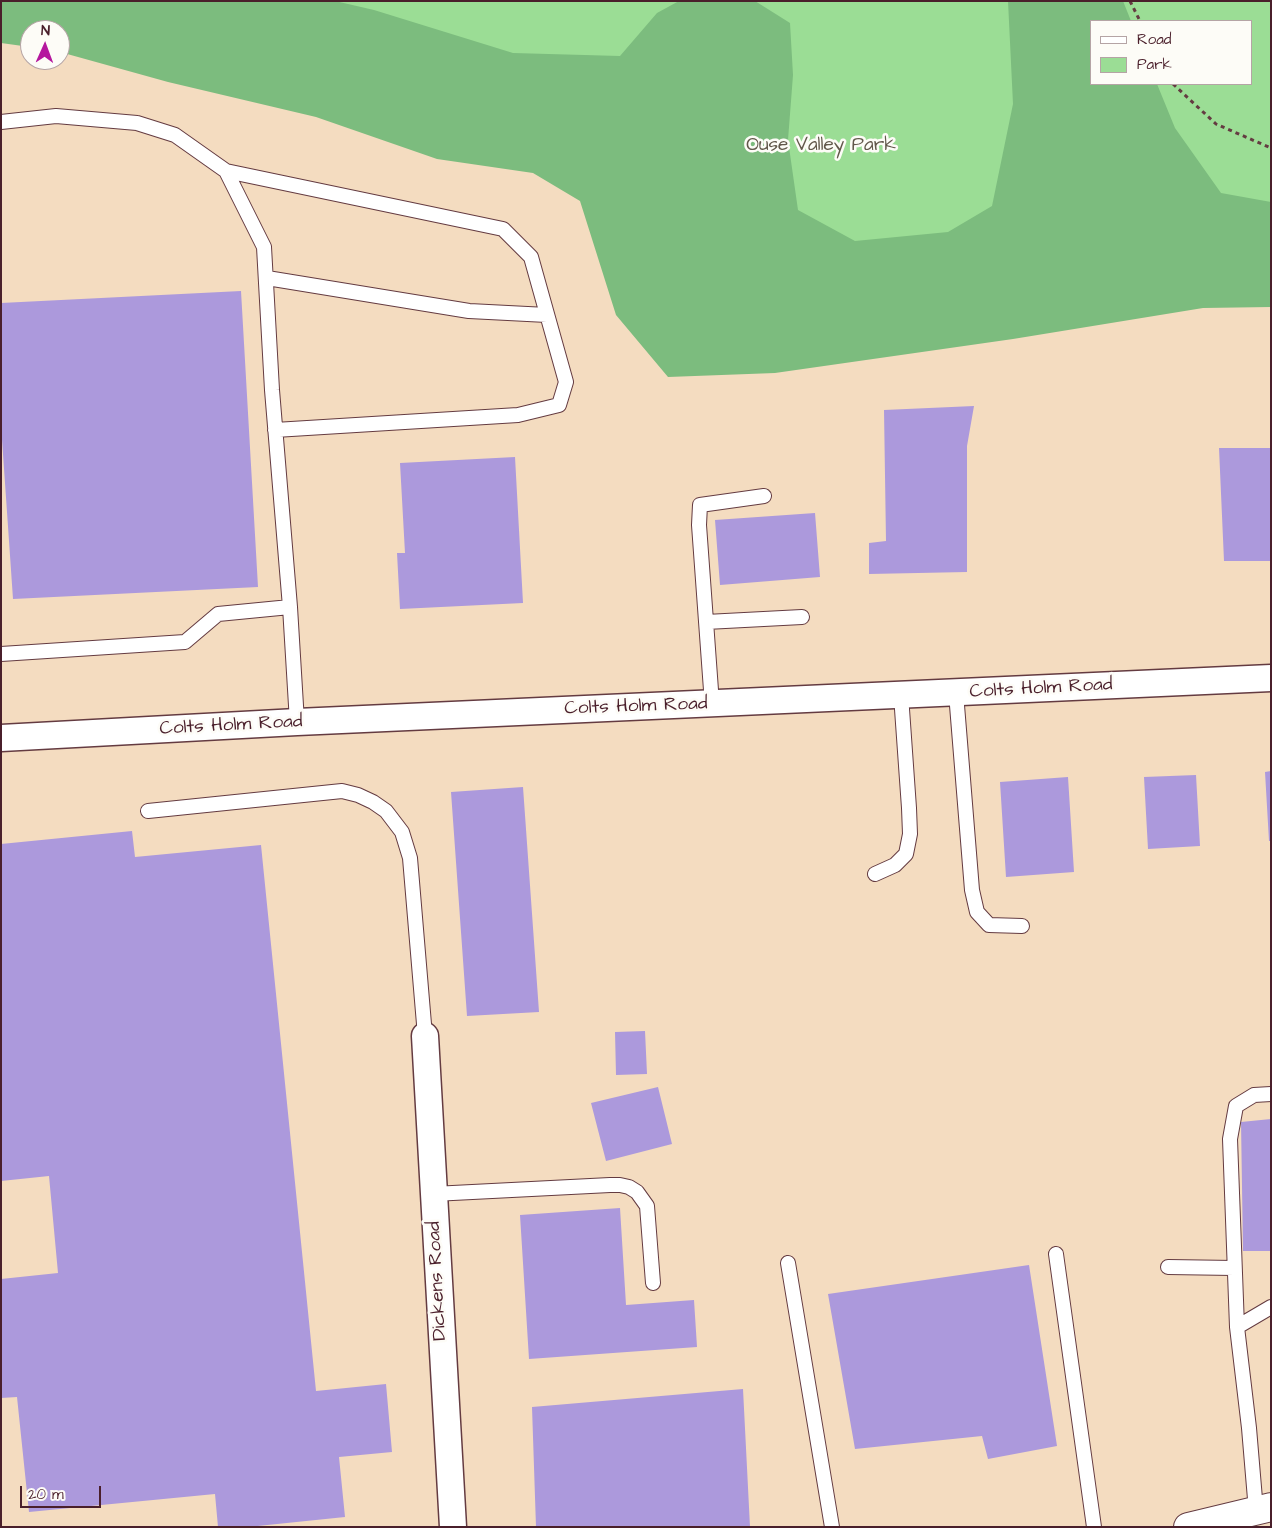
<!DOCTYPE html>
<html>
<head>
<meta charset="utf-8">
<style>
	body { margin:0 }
	#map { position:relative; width:1272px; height:1528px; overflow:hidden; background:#f4dcc0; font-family:"Architects Daughter",sans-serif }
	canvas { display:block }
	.frame { position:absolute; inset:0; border:2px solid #4a1f2b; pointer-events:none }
	.legend { position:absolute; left:1090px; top:20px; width:162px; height:65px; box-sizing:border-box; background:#fdfcf7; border:1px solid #b5a4a5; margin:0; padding:6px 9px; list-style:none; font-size:15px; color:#4a1f2b }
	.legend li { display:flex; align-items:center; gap:10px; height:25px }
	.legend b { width:25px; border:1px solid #b5a4a5 }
	.north { position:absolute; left:20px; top:20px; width:50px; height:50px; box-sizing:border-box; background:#fdfcf7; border:1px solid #b5a4a5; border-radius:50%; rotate:2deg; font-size:14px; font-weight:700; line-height:20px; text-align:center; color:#4a1f2b }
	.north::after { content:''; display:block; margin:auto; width:18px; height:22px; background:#b5179e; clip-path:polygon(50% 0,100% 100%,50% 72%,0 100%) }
	.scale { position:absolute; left:20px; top:1486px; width:81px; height:22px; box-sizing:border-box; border:2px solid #4a1f2b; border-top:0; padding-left:6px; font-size:15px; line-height:18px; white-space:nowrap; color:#4a1f2b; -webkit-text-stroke:4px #fdfcf7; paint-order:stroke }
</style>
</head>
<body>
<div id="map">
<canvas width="1272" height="1528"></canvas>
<div class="frame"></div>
<ul class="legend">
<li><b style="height:6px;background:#fff"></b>Road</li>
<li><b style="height:14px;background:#9bdd95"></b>Park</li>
</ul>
<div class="north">N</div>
<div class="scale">20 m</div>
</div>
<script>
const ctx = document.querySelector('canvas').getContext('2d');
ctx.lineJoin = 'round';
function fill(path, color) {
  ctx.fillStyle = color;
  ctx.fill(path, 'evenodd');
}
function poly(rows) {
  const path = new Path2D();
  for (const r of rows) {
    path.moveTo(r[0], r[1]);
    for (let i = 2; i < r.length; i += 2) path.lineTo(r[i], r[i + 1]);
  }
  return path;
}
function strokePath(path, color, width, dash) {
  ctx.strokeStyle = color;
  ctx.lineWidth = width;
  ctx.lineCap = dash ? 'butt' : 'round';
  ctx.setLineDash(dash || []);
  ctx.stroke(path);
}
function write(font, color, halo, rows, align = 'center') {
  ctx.font = font + ' "Architects Daughter",sans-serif';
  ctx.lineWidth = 5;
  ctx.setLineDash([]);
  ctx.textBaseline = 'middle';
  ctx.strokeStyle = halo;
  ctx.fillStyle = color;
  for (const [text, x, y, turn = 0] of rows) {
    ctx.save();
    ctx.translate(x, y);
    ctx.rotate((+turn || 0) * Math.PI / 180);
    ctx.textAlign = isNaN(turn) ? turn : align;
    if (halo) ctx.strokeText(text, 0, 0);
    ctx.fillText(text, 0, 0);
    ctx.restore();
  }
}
const green = poly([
	[120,1,1271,1,1271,228,757,300,614,117],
	[1091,21,1251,21,1251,84,1091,84]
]);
const forest = poly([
	[1,1,335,1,374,10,513,53,620,56,657,13,679,1,755,1,790,23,793,75,788,140,798,210,855,241,948,232,992,206,1013,104,1008,1,1123,1,1131,21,1091,21,1091,84,1157,84,1175,128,1221,193,1271,202,1271,307,1203,308,1013,339,775,373,668,377,616,315,580,201,533,173,437,159,316,117,168,82,60,52,60,30,30,30,30,47,1,43]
]);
const building = poly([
	[241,291,258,587,13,599,1,425,1,303],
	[974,406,967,446,967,572,869,574,869,543,886,541,884,410],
	[1219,448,1271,448,1271,561,1224,561],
	[515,457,523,603,400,609,397,553,405,553,400,463],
	[815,513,820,577,720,585,715,520],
	[1271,771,1271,841,1269,841,1265,772],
	[1196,775,1200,846,1148,849,1144,777],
	[1068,777,1074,872,1006,877,1000,782],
	[523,787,539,1012,467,1016,451,792],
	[132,831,135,857,261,845,316,1391,386,1384,392,1452,339,1457,345,1517,248,1527,218,1527,215,1494,29,1512,17,1397,1,1398,1,1279,58,1273,49,1176,1,1181,1,844],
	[645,1031,647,1074,616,1075,615,1032],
	[658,1087,672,1144,606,1161,591,1103],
	[1271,1119,1271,1251,1243,1251,1241,1122],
	[620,1208,626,1305,694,1300,697,1347,529,1359,520,1215],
	[1029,1265,1057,1446,988,1459,982,1436,855,1449,828,1294],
	[743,1389,750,1527,536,1527,532,1407]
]);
const path = poly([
	[1130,1,1140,21],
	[1173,84,1216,124,1271,148]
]);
const service = poly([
	[1,122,56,116,137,123,175,135,226,171,264,247,272,390,290,607,297,722],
	[226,171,503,229,531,257,566,382,559,405,518,415,275,430],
	[267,278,469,311,547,315],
	[706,622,802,617],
	[1,654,185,642,218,614,290,607],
	[956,693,972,890,977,912,989,925,1022,926],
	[712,704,699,525,700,505,764,496],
	[148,811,342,791,358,795,373,802,386,811,402,832,410,858,425,1036],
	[875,874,895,865,906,854,910,834,909,808,901,695],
	[433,1194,610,1185,620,1185,629,1187,637,1192,647,1206,653,1283],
	[1056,1254,1094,1527],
	[788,1263,832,1527],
	[1168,1267,1234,1268],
	[1237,1327,1271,1307],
	[1256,1511,1249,1428,1237,1327,1230,1139,1236,1106,1254,1095,1271,1094]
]);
const minor = poly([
	[1,738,297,722,1271,678],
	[425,1036,453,1527]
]);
const tertiary = poly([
	[1188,1527,1271,1507]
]);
const parkNames = [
	["Ouse Valley Park",821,146]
];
const streetNames = [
	["Colts Holm Road",1041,689,-3],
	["Colts Holm Road",636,707,-2],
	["Colts Holm Road",231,726,-3],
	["Dickens Road",438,1281,-93]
];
fill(green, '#9bdd95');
fill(forest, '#7cbc7e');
fill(building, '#ac99dc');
strokePath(service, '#643b41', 16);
strokePath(minor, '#643b41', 29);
strokePath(tertiary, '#643b41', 30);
strokePath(path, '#643b41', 3, [4, 4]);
strokePath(service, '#fff', 14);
strokePath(minor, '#fff', 26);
strokePath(tertiary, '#fff', 28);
write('19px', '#62584b', '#fdfcf7', parkNames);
write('19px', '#4a1f2b', '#fdfcf7', streetNames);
</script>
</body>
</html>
